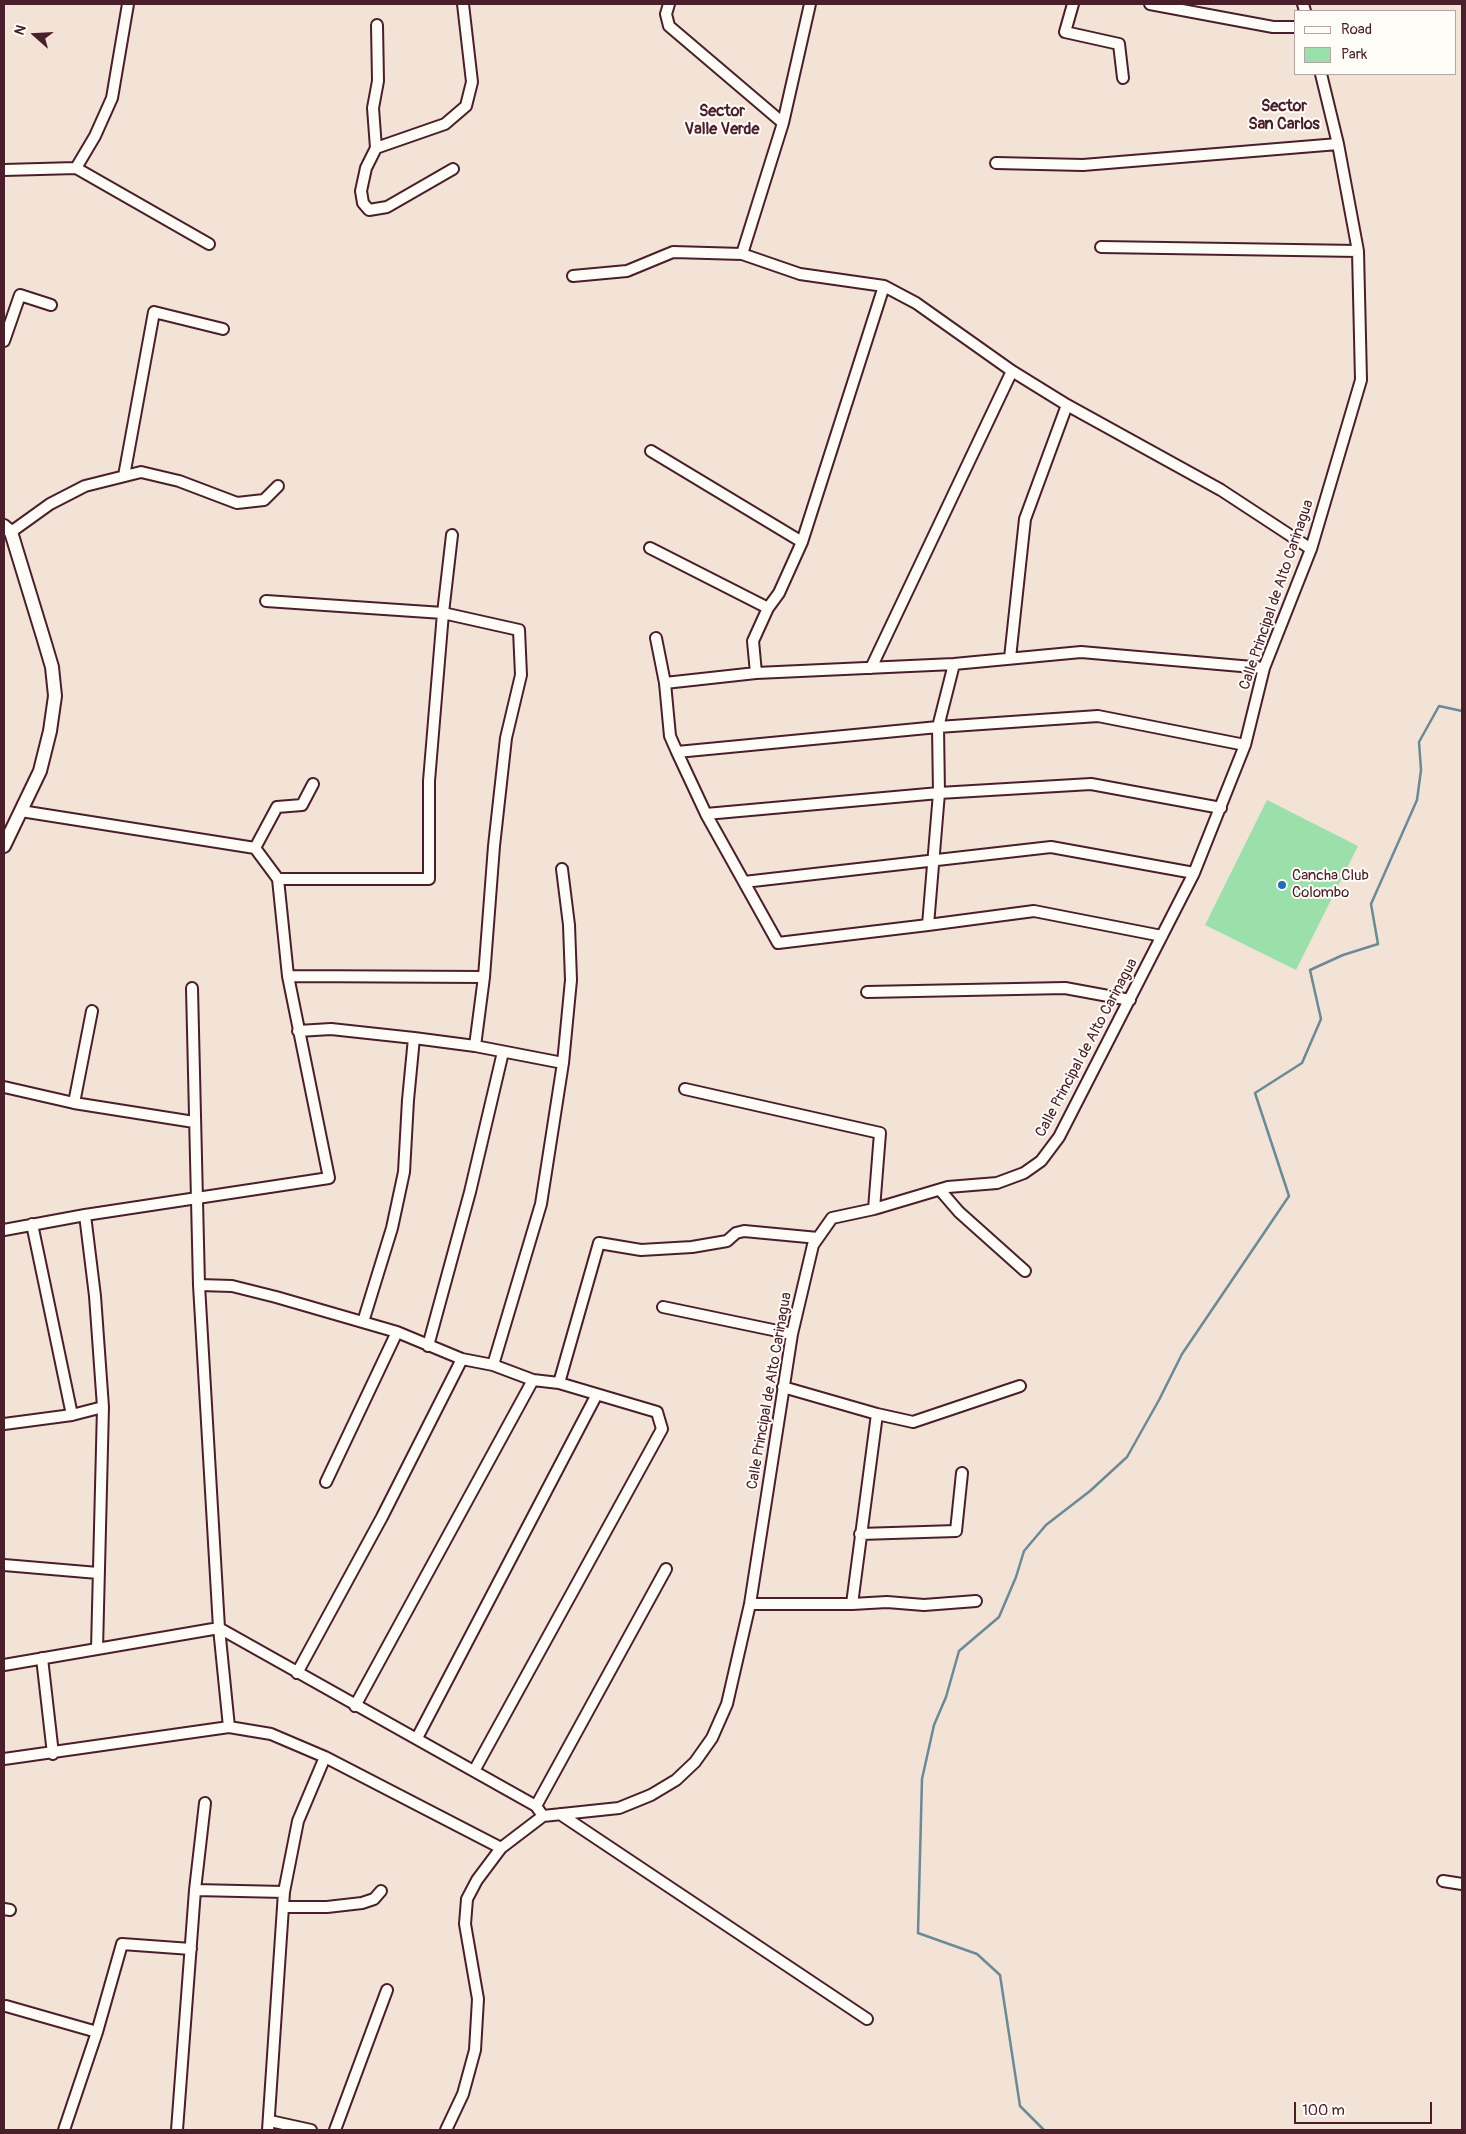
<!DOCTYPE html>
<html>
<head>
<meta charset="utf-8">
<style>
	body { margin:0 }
	#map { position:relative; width:1466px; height:2134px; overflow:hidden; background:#f2e3d6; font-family:Pangolin,sans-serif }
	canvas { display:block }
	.frame { position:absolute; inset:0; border:5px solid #4a1f2b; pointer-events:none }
	.legend { position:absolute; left:1294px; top:10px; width:162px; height:65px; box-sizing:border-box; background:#fdfcf7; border:1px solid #b5a4a5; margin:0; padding:6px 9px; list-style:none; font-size:15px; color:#4a1f2b }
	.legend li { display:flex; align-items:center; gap:10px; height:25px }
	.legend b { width:25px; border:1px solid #b5a4a5 }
	.north { position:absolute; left:10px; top:10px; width:50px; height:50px; -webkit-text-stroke:4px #fdfcf7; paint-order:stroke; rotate:289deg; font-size:14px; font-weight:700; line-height:20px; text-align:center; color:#4a1f2b }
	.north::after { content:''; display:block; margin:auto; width:18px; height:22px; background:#4a1f2b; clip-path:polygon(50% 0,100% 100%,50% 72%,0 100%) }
	.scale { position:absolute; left:1294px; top:2102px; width:138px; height:22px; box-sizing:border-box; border:2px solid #4a1f2b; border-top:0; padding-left:6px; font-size:15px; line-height:18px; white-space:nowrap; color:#4a1f2b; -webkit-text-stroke:4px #fdfcf7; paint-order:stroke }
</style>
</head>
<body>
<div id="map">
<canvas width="1466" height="2134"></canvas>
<div class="frame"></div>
<ul class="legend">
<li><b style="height:6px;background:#fdfcf7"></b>Road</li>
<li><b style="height:14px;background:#9bdfab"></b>Park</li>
</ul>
<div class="north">N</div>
<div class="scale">100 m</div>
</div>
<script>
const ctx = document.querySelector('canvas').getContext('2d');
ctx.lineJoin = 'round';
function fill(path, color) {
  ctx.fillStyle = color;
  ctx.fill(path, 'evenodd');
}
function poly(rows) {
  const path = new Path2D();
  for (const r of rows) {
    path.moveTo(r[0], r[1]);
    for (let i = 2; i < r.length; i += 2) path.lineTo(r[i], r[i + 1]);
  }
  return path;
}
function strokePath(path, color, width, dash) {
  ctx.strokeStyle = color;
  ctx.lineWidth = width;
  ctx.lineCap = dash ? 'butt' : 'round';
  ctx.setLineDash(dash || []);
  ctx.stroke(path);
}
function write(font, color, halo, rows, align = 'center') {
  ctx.font = font + ' Pangolin,sans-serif';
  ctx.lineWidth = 4;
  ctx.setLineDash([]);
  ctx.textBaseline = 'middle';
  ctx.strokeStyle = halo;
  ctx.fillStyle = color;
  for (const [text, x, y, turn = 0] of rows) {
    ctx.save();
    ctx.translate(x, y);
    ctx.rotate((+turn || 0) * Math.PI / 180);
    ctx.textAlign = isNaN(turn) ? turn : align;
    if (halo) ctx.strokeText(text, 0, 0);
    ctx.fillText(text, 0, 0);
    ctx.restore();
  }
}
const green = poly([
	[1267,800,1358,846,1296,970,1205,925]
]);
const stream = poly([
	[1044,2130,1020,2106,1000,1975,977,1954,918,1933,922,1779,934,1725,946,1697,959,1651,999,1617,1016,1577,1024,1551,1046,1525,1090,1491,1127,1457,1159,1400,1182,1354,1289,1196,1255,1093,1302,1063,1321,1019,1310,970,1343,955,1378,944,1371,904,1417,800,1421,770,1419,742,1439,706,1462,711]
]);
const minor = poly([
	[669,4,666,14,669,26,783,123,742,254,800,274,884,286,916,303,1012,371,1067,405,1221,490,1311,549],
	[1073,4,1065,32,1119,44,1123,78],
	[1150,4,1273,27,1295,27],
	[1303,4,1305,11],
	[377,25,378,81,373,108,376,148,445,124,466,106,472,82,463,4],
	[783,123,810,4],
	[376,148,366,168,361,191,363,203,369,210,387,207,453,169],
	[996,163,1083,165,1338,144],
	[76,168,209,244],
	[4,170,76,168,95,136,112,98,128,4],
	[1101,247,1358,251],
	[573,276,627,271,673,252,742,254],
	[4,341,20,295,51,305],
	[651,451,802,542],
	[124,476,154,312,223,329],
	[11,532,50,504,85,486,141,472,179,481,237,503,264,500,278,486],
	[650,548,768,608],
	[266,601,443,613,519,630,521,675,506,738,494,846,484,977,475,1046],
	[656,638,665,683,670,736,677,752,706,814,778,943,928,925],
	[1010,658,1025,519,1067,405],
	[954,664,938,727,939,793,928,925,1034,911,1162,936],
	[871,668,1012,371],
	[756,673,753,641,768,608,779,593,802,542,884,286],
	[665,683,756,673,954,664,1081,652,1264,668],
	[677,752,938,727,1098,716,1245,745],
	[706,814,939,793,1091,784,1221,808],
	[255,848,277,807,302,805,313,784],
	[278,879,429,879,429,781,443,613,452,535],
	[744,882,1051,847,1194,873],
	[288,976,484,977],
	[192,988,199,1285,219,1628,229,1727],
	[867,992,1065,988,1130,1000],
	[298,1031,331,1029,414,1038,475,1046,563,1063],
	[4,1087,74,1103,194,1122],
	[685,1089,880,1133,874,1209],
	[74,1103,92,1011],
	[940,1190,959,1212,1025,1271],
	[85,1215,95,1296,103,1407,97,1649],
	[32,1224,72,1415],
	[4,1230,85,1215,329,1178,288,976,278,879,255,848,21,811],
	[199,1285,232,1286,276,1297,397,1332,462,1359,493,1365,533,1380,559,1383,657,1412,662,1429,474,1771],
	[663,1307,792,1334],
	[363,1322,392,1228,404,1172,408,1100,414,1038],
	[428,1346,470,1192,503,1052],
	[493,1365,541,1204,563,1063,571,980,569,925,562,869],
	[559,1383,599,1243,641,1250,692,1247,727,1241,736,1233,744,1231,818,1238],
	[877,1414,913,1422,1020,1386],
	[4,1424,72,1415,103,1407],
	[326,1482,397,1332],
	[860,1534,956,1531,962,1473],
	[4,1565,98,1573],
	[750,1604,852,1604,877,1414,783,1387],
	[852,1604,887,1602,924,1605,976,1601],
	[42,1658,53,1754],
	[4,1665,219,1628,536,1806,543,1816],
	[297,1673,382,1517,462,1359],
	[355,1706,533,1380],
	[417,1738,596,1396],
	[4,1759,229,1727,271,1734,325,1757,501,1848],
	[536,1806,666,1569],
	[560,1814,867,2019],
	[1443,1881,1462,1884],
	[195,1890,284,1892],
	[283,1907,327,1907,362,1903,374,1899,381,1891],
	[4,1909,10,1910],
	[6,2006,97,2032],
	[270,2121,311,2130],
	[64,2130,97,2032,122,1944,191,1949],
	[177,2130,195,1890,205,1803],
	[268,2130,284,1892,298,1821,325,1757],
	[335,2130,387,1990],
	[446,2130,463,2094,475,2050,478,1999,465,1924,467,1899,477,1880,501,1848,543,1816,619,1808,651,1795,676,1780,695,1762,712,1738,727,1704,750,1604,792,1334,813,1245,832,1218,874,1209,948,1187,997,1183,1024,1173,1041,1161,1059,1137,1194,873,1245,745,1264,668,1311,549,1361,380,1358,251,1338,144,1321,74]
]);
const tertiary = poly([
	[4,526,11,532,44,640,52,667,55,696,50,731,40,771,4,846]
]);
const markers = [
	[1282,885,5,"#1f6fb2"]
];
const streetNames = [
	["Calle Principal de Alto Carinagua",1277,595,-71],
	["Calle Principal de Alto Carinagua",1087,1048,-62],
	["Calle Principal de Alto Carinagua",770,1391,-80]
];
const poiNames = [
	["Cancha Club",1292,876],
	["Colombo",1292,893]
];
const neighbourhoodNames = [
	["Sector",1284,107],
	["San Carlos",1284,125],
	["Sector",722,112],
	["Valle Verde",722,130]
];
fill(green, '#9bdfab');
strokePath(stream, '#6b8996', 2.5);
strokePath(minor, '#4a1f2b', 14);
strokePath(tertiary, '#4a1f2b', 16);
strokePath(minor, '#fdfcf7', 10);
strokePath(tertiary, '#fdfcf7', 12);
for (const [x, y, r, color] of markers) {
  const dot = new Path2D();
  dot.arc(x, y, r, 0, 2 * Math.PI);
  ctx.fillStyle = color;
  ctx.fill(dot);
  strokePath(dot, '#fdfcf7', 2);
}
write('15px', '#4a1f2b', '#fdfcf7', streetNames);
write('15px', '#4a1f2b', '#fdfcf7', poiNames, 'left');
write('bold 16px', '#4a1f2b', '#fdfcf7', neighbourhoodNames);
</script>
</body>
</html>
